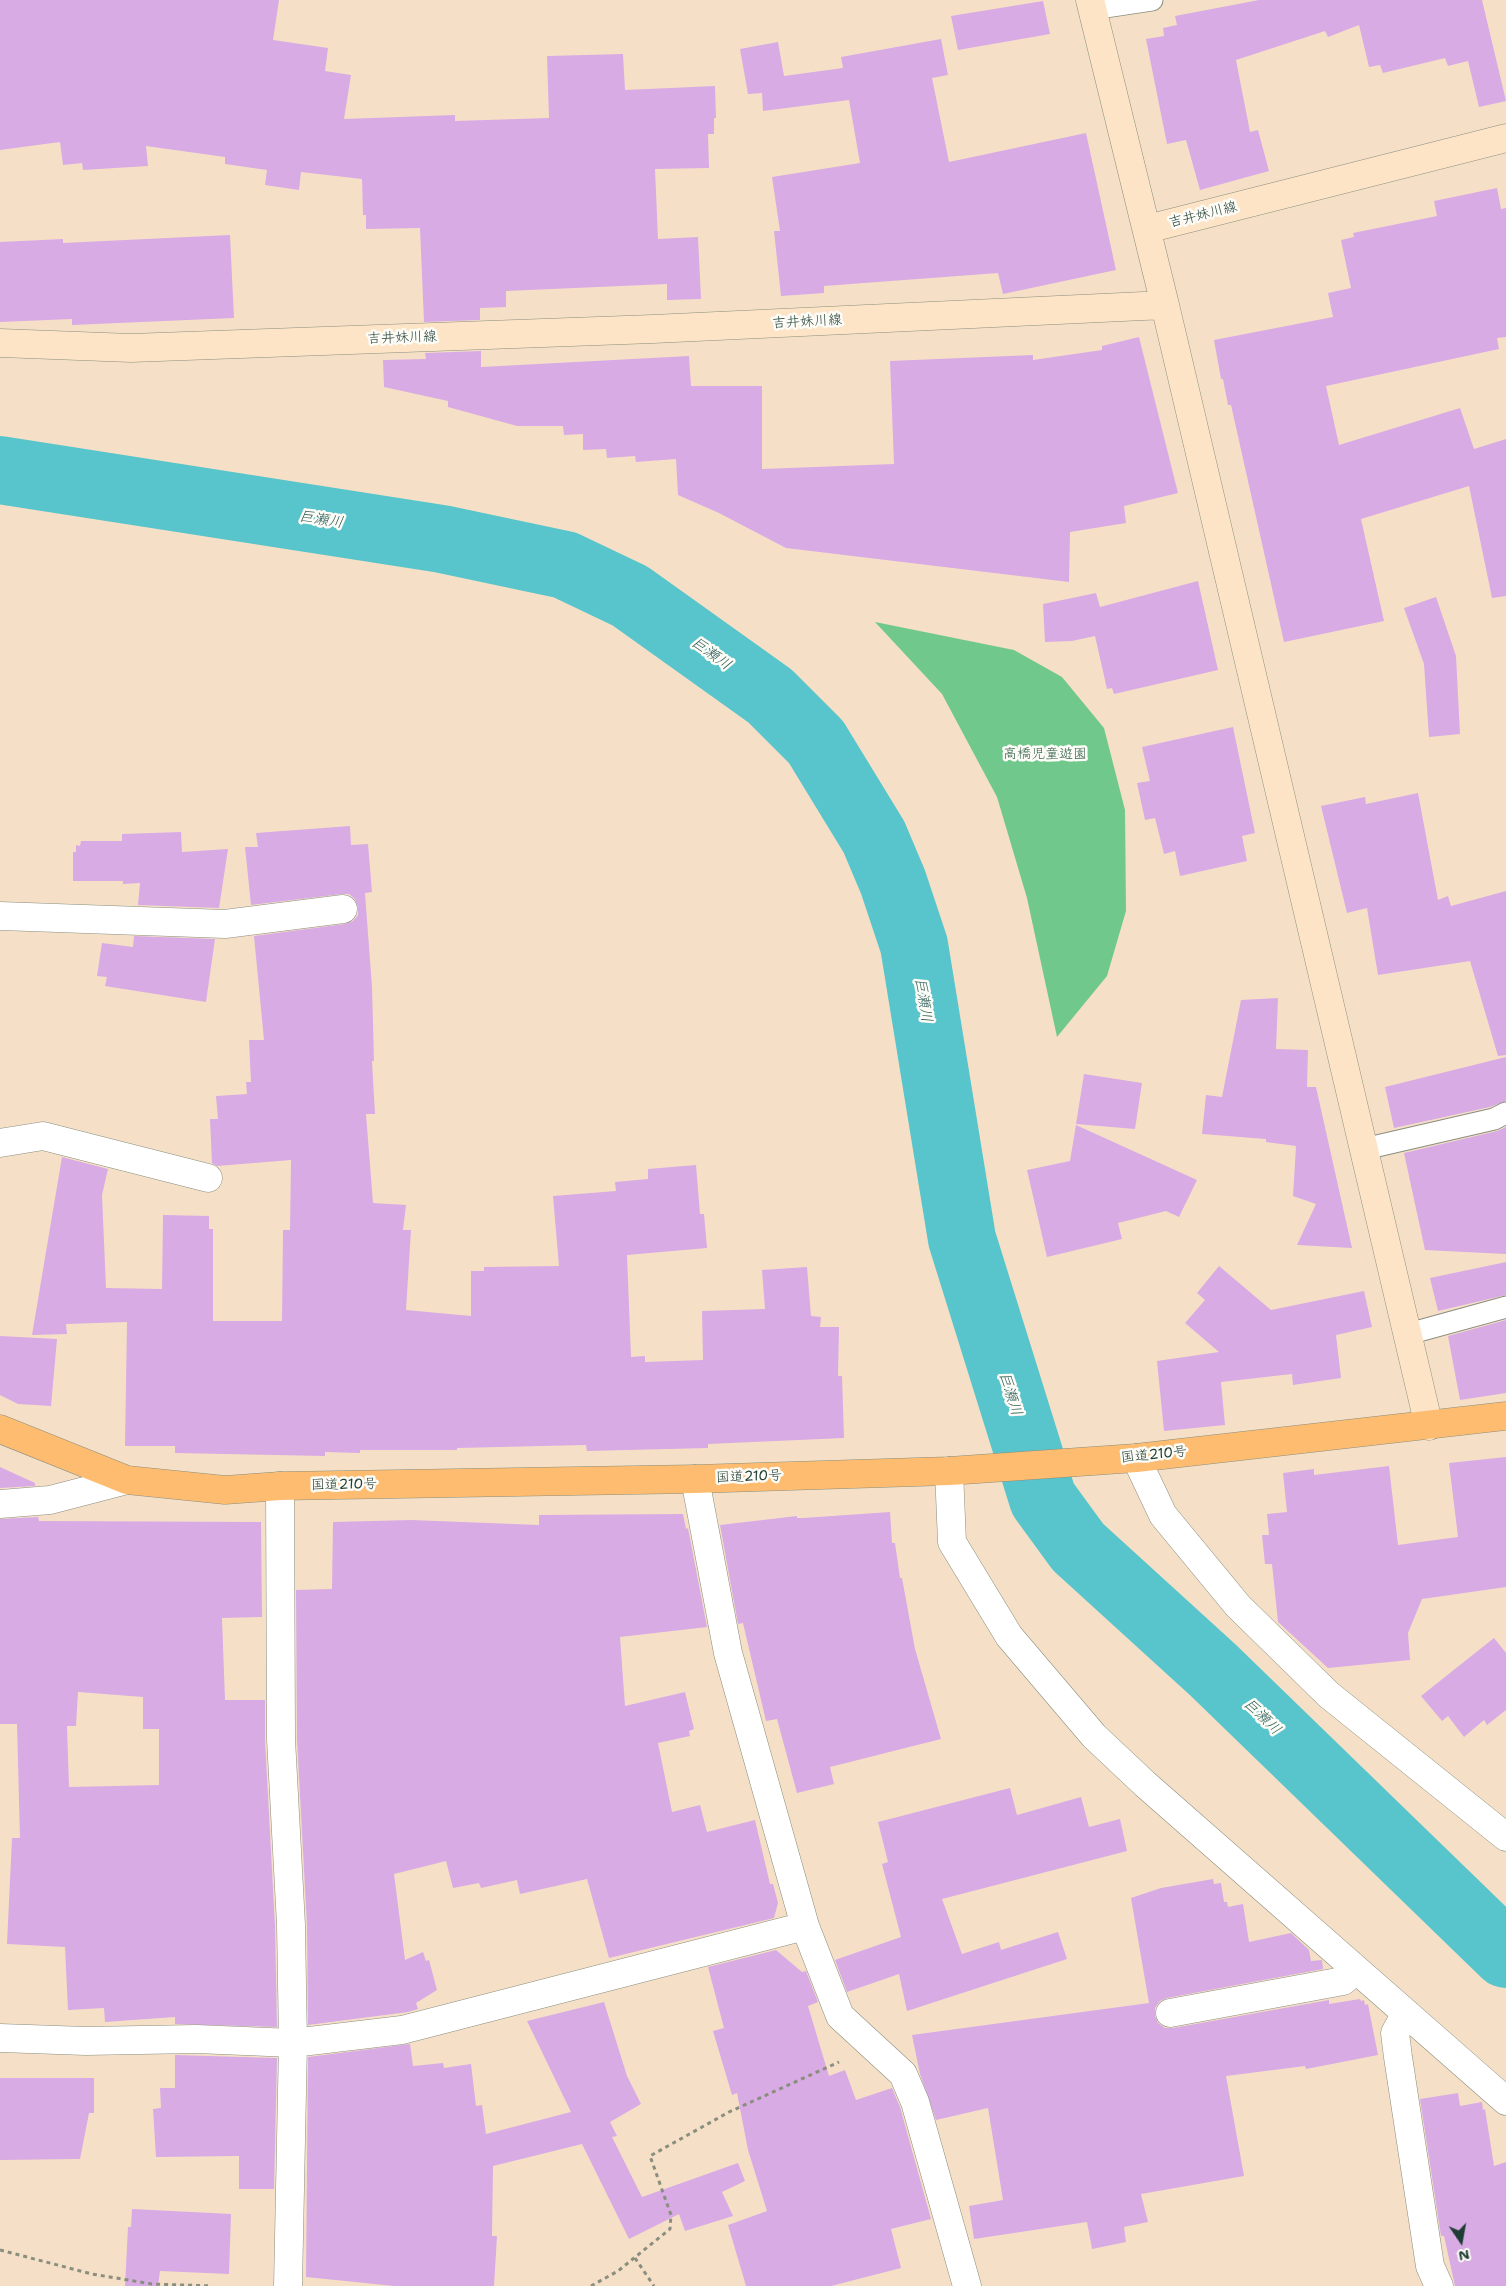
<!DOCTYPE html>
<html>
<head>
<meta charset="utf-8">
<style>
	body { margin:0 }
	#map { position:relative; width:1506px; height:2286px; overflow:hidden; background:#f5e0c7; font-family:"Shantell Sans",sans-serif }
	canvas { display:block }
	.north { position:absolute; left:1436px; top:2216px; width:50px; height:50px; -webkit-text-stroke:4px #fdfcf7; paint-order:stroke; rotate:168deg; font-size:14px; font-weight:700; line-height:20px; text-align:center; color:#1f3d34 }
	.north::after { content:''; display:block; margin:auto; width:18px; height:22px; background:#1f3d34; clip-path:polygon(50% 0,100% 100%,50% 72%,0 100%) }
</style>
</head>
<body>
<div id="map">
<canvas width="1506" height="2286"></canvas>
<div class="north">N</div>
</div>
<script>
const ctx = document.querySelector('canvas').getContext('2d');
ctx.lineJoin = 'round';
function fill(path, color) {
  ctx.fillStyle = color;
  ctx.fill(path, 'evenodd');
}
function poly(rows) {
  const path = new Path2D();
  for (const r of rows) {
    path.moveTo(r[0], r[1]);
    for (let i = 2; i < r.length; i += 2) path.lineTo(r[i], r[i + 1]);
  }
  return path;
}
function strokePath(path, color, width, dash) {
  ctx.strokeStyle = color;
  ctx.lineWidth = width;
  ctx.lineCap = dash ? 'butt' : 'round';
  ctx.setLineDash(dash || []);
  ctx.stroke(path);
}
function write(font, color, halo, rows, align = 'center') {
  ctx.font = font + ' "Shantell Sans","Klee One",sans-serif';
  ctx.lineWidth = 5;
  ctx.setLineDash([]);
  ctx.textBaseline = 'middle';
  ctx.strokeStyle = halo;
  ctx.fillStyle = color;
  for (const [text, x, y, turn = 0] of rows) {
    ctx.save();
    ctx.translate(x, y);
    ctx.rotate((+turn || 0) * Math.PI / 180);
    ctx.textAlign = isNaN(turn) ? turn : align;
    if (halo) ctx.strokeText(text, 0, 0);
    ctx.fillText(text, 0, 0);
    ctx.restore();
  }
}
const green = poly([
	[875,622,1014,650,1062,677,1104,728,1125,810,1126,911,1107,976,1057,1037,1027,898,997,797,942,694]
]);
const river = poly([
	[0,470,442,539,565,565,630,596,770,696,816,742,874,837,893,882,914,945,962,1239,1043,1499,1078,1547,1213,1670,1506,1954]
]);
const building = poly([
	[0,0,279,0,273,40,328,48,325,71,351,75,344,119,455,115,455,121,549,118,547,56,623,54,625,90,715,86,716,118,714,118,714,134,708,134,709,168,655,169,658,239,698,237,701,299,667,300,667,284,506,291,506,307,480,308,480,320,424,322,420,228,366,229,366,215,363,215,362,179,301,172,299,190,265,185,267,170,225,164,225,157,146,146,148,166,83,170,82,163,63,165,60,142,0,150],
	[1259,0,1482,0,1506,101,1479,107,1468,61,1448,66,1445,58,1383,73,1380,65,1369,67,1359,25,1328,37,1325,31,1236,60,1250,132,1258,130,1269,171,1200,190,1186,140,1167,144,1146,39,1164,36,1163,28,1177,25,1175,16],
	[1043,1,1050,34,958,50,951,16],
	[941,39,948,75,932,78,949,162,1086,133,1116,270,1003,294,998,273,824,286,824,293,781,296,774,231,780,231,772,177,860,163,849,100,763,111,762,93,748,94,740,49,778,42,784,76,843,68,841,57],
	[1497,188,1501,209,1506,208,1506,337,1497,338,1499,349,1326,386,1339,445,1460,408,1474,449,1506,439,1506,596,1492,598,1469,486,1361,519,1384,621,1284,642,1231,405,1228,405,1223,379,1221,379,1214,340,1333,317,1328,293,1351,288,1341,240,1354,237,1353,233,1437,216,1434,201],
	[230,235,234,318,72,325,72,319,0,322,0,242,63,239,63,243],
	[1139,337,1178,493,1124,506,1126,523,1070,532,1069,582,786,548,719,513,678,495,676,459,636,462,635,456,607,458,606,449,583,450,583,434,564,435,563,426,517,426,448,407,448,401,384,387,383,360,426,359,425,353,481,351,481,367,689,356,691,386,762,386,762,469,894,464,890,361,1033,355,1033,360,1102,350,1102,346],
	[1198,581,1218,670,1114,694,1112,688,1107,689,1095,636,1072,641,1045,642,1043,604,1096,593,1100,607],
	[1436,597,1456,656,1460,734,1429,737,1424,664,1404,608],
	[1233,727,1255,833,1242,836,1247,861,1180,876,1175,851,1164,854,1155,818,1145,820,1137,783,1150,781,1142,747],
	[1418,793,1438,900,1448,896,1451,906,1506,891,1506,1055,1498,1056,1470,961,1378,975,1367,908,1347,913,1321,806,1365,797,1366,804],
	[350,826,351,845,368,844,372,892,365,893,372,987,374,1061,372,1061,375,1114,366,1114,373,1203,406,1205,403,1230,411,1230,406,1310,471,1316,471,1271,484,1271,484,1267,559,1266,553,1196,616,1191,615,1182,648,1179,648,1169,696,1165,700,1214,704,1214,707,1248,627,1255,631,1357,645,1356,645,1362,703,1360,702,1311,765,1309,762,1270,807,1267,811,1316,821,1317,820,1327,839,1327,838,1376,842,1376,844,1438,708,1444,708,1448,587,1451,586,1445,457,1448,457,1450,360,1450,360,1453,325,1452,325,1456,175,1453,175,1446,125,1446,127,1322,66,1324,67,1334,32,1335,62,1157,108,1169,102,1195,106,1288,162,1289,163,1215,209,1216,209,1229,213,1229,213,1321,282,1321,283,1230,290,1230,291,1160,217,1166,212,1163,210,1119,218,1119,216,1096,247,1094,246,1082,251,1082,249,1040,264,1040,254,936,345,924,353,921,358,915,358,908,355,899,349,894,342,894,251,905,245,847,258,847,256,833],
	[181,832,182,852,228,849,219,908,138,905,140,883,123,884,123,881,73,881,73,852,76,852,76,845,80,846,81,841,122,841,122,834],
	[134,936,215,939,206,1002,105,986,107,977,97,976,102,943,133,947],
	[1278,998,1276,1049,1308,1050,1307,1087,1316,1087,1352,1248,1297,1245,1316,1204,1293,1196,1296,1146,1266,1142,1266,1139,1202,1134,1206,1095,1222,1097,1241,1000],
	[1506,1057,1506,1101,1490,1107,1394,1128,1385,1087],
	[1084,1074,1142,1083,1135,1129,1076,1124],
	[1076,1125,1197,1180,1179,1217,1166,1211,1118,1223,1122,1239,1047,1257,1027,1170,1070,1161],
	[1506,1127,1506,1254,1425,1250,1404,1153,1497,1131],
	[1506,1262,1506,1295,1438,1311,1430,1278],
	[1219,1266,1271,1310,1364,1291,1372,1327,1336,1335,1341,1378,1293,1385,1292,1374,1221,1382,1225,1425,1164,1431,1157,1361,1219,1352,1185,1323,1205,1300,1197,1293],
	[1506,1320,1506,1393,1460,1400,1448,1336],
	[0,1336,57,1339,51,1406,18,1404,0,1395],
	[1506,1457,1506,1587,1422,1599,1408,1633,1410,1660,1328,1668,1278,1622,1272,1564,1265,1564,1262,1535,1269,1535,1267,1514,1287,1512,1283,1473,1314,1469,1314,1475,1389,1466,1398,1545,1458,1537,1449,1463],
	[0,1467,35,1483,35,1486,0,1488],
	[890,1512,892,1543,895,1543,900,1578,902,1578,915,1649,941,1739,830,1767,834,1784,797,1793,777,1719,766,1721,743,1623,738,1624,720,1525,797,1516,797,1518,803,1518],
	[683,1514,686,1529,688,1528,707,1627,620,1637,625,1706,685,1692,694,1729,689,1731,690,1736,658,1743,672,1812,700,1805,707,1832,755,1820,770,1884,773,1884,778,1903,774,1918,609,1958,587,1879,520,1894,517,1880,481,1888,479,1883,453,1888,446,1861,394,1874,405,1960,423,1952,426,1961,429,1960,437,1990,416,2003,418,2009,408,2012,308,2025,307,1925,297,1739,296,1590,332,1589,333,1522,411,1520,539,1525,539,1515],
	[38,1517,39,1521,261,1522,262,1617,222,1618,225,1700,265,1700,265,1740,275,1926,277,2027,175,2024,175,2017,105,2022,104,2008,68,2010,65,1947,7,1944,12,1838,20,1838,17,1724,0,1724,0,1519],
	[78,1692,143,1697,143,1729,159,1729,159,1785,69,1787,67,1726,76,1726],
	[1494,1638,1506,1653,1506,1710,1487,1725,1484,1720,1464,1737,1448,1716,1442,1721,1421,1696],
	[1010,1788,1017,1815,1081,1797,1089,1827,1120,1819,1127,1851,942,1899,962,1954,999,1942,1001,1950,1058,1932,1067,1959,907,2011,899,1974,847,1992,835,1960,901,1937,882,1864,888,1862,878,1822],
	[1213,1879,1214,1884,1221,1883,1224,1902,1227,1902,1228,1907,1243,1904,1249,1942,1291,1933,1309,1950,1311,1961,1322,1960,1323,1969,1167,1998,1160,2001,1155,2008,1155,2016,1158,2023,1165,2028,1173,2028,1329,2000,1329,2004,1360,1999,1361,2001,1364,2000,1365,2005,1368,2004,1378,2055,1306,2069,1305,2066,1226,2076,1244,2176,1141,2194,1148,2222,1124,2227,1126,2242,1092,2249,1087,2222,974,2239,969,2206,1003,2200,988,2108,936,2120,920,2074,912,2035,1149,2003,1131,1898,1161,1888],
	[776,1950,802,1972,806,1971,818,2002,808,2006,829,2076,845,2070,856,2100,892,2088,900,2107,931,2219,891,2229,901,2268,831,2286,746,2286,728,2225,767,2211,748,2150,737,2093,732,2095,713,2031,724,2028,708,1967],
	[604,2002,627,2076,641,2104,610,2122,617,2136,612,2137,642,2197,738,2163,745,2181,722,2192,733,2216,685,2231,679,2214,629,2239,582,2144,493,2166,492,2236,497,2236,494,2286,394,2286,306,2277,308,2057,410,2044,413,2066,443,2063,444,2068,471,2064,476,2106,482,2105,486,2134,571,2112,527,2021],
	[175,2055,277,2058,274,2189,239,2189,239,2156,156,2157,153,2109,161,2108,160,2088,175,2088],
	[0,2078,94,2078,94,2113,89,2113,80,2159,0,2160],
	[1458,2093,1460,2106,1482,2102,1483,2110,1485,2109,1494,2166,1506,2162,1506,2286,1455,2286,1444,2236,1441,2236,1420,2099],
	[132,2209,231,2214,229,2274,160,2271,158,2286,125,2286,128,2227,131,2227]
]);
const path = poly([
	[0,2250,92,2274,152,2284,212,2286],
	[635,2258,654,2286],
	[591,2286,618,2271,670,2229,671,2215,650,2156,729,2112,839,2062]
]);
const lane = poly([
	[1092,9,1152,0],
	[1364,1149,1494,1119,1506,1113],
	[1408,1334,1506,1307]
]);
const street = poly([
	[0,916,225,924,343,909],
	[0,1143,43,1136,208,1178],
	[1136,1458,1163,1515,1238,1606,1329,1695,1506,1837],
	[949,1471,952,1542,1009,1636,1094,1736,1145,1784,1506,2101],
	[695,1479,728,1653,805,1926,840,2016,903,2074,915,2102,967,2286],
	[280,1486,281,1739,291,1925,293,2043,288,2286],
	[0,1504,50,1500,127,1480],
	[1170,2013,1343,1981,1356,1970],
	[1406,2013,1395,2033,1398,2057,1430,2266,1439,2286],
	[0,2038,86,2041,196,2039,293,2043,402,2030,805,1926]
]);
const secondary = poly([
	[1147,229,1506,138],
	[1165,305,1429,1426],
	[0,343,131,348,653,329,1165,305,1090,0]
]);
const highway = poly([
	[0,1429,127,1480,225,1490,280,1486,695,1479,949,1471,1136,1458,1506,1416]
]);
const streetNames = [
	["吉井妹川線",1203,215,-14],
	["吉井妹川線",807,322,-3],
	["吉井妹川線",402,338,-2],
	["国道210号",1154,1455,-6],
	["国道210号",749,1477,-2],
	["国道210号",344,1485,-1]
];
const parkNames = [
	["高橋児童遊園",1045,754]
];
const waterNames = [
	["巨瀬川",321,520,9],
	["巨瀬川",711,654,36],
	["巨瀬川",923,1000,81],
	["巨瀬川",1010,1394,73],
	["巨瀬川",1262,1717,44]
];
fill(green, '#71c88d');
strokePath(river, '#57c5cb', 68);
fill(building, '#d8abe5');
strokePath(lane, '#8a8e7e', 23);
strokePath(street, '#8a8e7e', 29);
strokePath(secondary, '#8a8e7e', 29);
strokePath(highway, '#8a8e7e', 29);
strokePath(path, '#8a8e7e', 3, [4, 4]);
strokePath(lane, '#fff', 21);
strokePath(street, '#fff', 28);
strokePath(secondary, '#fee4c6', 28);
strokePath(highway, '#fdbc70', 28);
write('14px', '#1f3d34', '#fdfcf7', streetNames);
write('14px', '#34604a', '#fdfcf7', parkNames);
write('italic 15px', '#2d5f5a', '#fdfcf7', waterNames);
</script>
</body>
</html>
